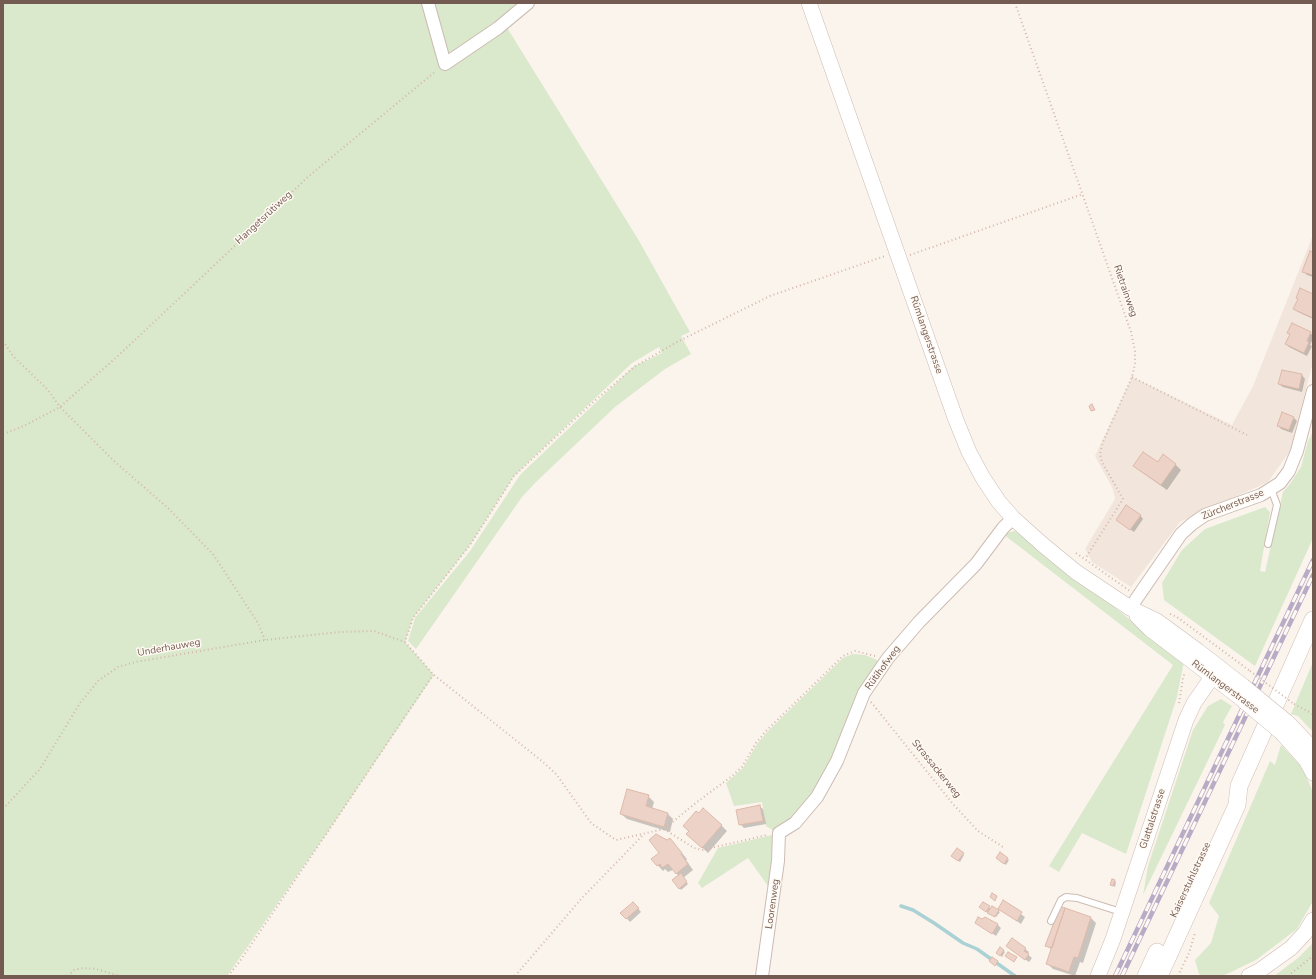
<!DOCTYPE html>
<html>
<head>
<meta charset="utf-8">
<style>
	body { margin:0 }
	#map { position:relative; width:1316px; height:979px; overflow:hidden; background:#fbf4ed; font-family:"Nunito Sans",sans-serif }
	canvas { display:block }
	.frame { position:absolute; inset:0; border:4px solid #745b51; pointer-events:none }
</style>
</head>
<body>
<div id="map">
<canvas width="1316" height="979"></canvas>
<div class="frame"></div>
</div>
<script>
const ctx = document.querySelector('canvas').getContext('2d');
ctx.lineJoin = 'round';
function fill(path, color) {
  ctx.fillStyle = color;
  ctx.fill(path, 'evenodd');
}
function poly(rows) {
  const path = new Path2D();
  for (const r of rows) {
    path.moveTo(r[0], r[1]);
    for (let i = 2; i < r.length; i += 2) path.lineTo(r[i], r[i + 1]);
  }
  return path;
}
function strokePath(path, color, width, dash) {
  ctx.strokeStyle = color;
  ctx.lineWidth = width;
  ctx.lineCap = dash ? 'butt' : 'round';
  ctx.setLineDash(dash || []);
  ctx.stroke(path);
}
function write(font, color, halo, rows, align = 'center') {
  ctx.font = font + ' "Nunito Sans",sans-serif';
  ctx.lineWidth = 3;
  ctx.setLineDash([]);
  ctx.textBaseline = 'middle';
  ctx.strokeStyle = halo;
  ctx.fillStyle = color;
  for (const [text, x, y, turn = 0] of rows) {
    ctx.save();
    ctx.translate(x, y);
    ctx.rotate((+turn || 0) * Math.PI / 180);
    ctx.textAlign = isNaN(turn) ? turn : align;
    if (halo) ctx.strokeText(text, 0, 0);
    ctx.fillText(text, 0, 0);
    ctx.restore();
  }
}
const residential = poly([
	[1313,235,1313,362,1290,451,1268,482,1180,522,1131,587,1092,562,1085,549,1115,499,1113,489,1095,456,1132,377,1232,425,1253,386]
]);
const green = poly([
	[3,3,519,3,441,63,506,26,638,239,690,332,681,336,691,354,665,369,615,407,536,482,522,497,416,649,408,641,415,618,470,551,520,475,633,367,662,353,659,347,632,363,514,476,470,545,413,618,405,642,434,675,327,833,227,976,3,976],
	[1313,429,1313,538,1255,666,1164,600,1162,583,1182,550,1205,529,1265,507,1270,512,1260,571,1265,572,1283,492,1290,484,1301,467,1308,441,1311,436],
	[1015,531,1184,661,1177,697,1126,854,1082,833,1059,872,1049,866,1173,665,1003,534],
	[853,654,865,655,882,662,835,760,795,821,774,831,766,826,762,802,734,806,726,783,743,768,757,744,769,730,843,658],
	[1313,662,1313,732,1298,716,1291,714],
	[1221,699,1232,706,1223,722,1225,725,1143,895,1148,866,1193,730,1208,706],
	[1281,745,1302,767,1313,792,1313,901,1297,929,1256,960,1229,973,1221,976,1203,976,1199,974,1195,960,1211,943,1219,916,1209,903,1270,761,1275,765],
	[772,835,777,837,773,893,748,858,702,888,698,883,718,848],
	[1313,943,1313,976,1274,976,1298,958]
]);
const shadow = poly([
	[1313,253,1313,277,1307,275,1304,272],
	[1313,295,1313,319,1298,312,1294,309,1299,299],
	[1293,324,1313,335,1313,339,1310,345,1312,346,1307,356,1289,347,1286,344,1290,334],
	[1282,371,1302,375,1305,379,1302,392,1283,387,1279,384],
	[1293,417,1297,421,1292,433,1281,429,1278,425],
	[1175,464,1181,470,1167,490,1140,471,1135,465],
	[1140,515,1143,519,1134,532,1121,523],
	[648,796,654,802,652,809,668,814,673,819,670,832,627,819,621,814],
	[759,806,763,809,766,824,744,828,740,824],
	[721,825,727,831,708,853,693,839,689,832,684,826],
	[670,839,687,859,686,860,693,870,683,878,688,884,681,890,674,880,679,876,673,870,668,872,665,869,663,871,652,859,660,853,667,842],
	[963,854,964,855,960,862,954,858],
	[999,859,1007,859,1009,860,1006,865],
	[1112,880,1116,882,1115,887,1111,885],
	[1003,902,1025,917,1021,924,999,909],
	[983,903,991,909,992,907,1000,912,996,917,982,909],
	[636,906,641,912,630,922,622,913],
	[1091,918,1096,923,1083,963,1080,962,1075,976,1053,969,1048,964,1052,950,1047,946],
	[976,922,998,925,1001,928,996,936],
	[1000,948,1005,952,1002,957,998,954],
	[1025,949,1029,952,1027,954,1032,958,1029,962,1011,950]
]);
const stream = poly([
	[901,906,913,910,934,923,963,943,977,949,1015,976]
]);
const building = poly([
	[1310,251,1313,252,1313,275,1302,272,1310,251],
	[1300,288,1313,294,1313,318,1293,309,1298,299,1296,298,1300,288],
	[1292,323,1311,332,1307,341,1309,342,1304,353,1285,344,1290,334,1287,333,1292,323],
	[1282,370,1302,374,1299,389,1278,384,1282,370],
	[1092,404,1095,410,1091,411,1089,406,1092,404],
	[1282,412,1294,417,1289,430,1277,426,1282,412],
	[1143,452,1158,462,1163,454,1176,464,1161,485,1133,466,1143,452],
	[1126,505,1141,515,1130,530,1116,520,1126,505],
	[627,789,649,795,646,806,668,813,664,827,620,814,627,789],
	[760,805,763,821,739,825,736,810,760,805],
	[703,808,722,825,702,848,686,834,689,831,683,826,696,811,699,813,703,808],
	[656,834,667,840,670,838,682,853,681,854,688,864,676,874,668,864,662,868,660,864,657,866,651,859,659,853,649,840,656,834],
	[957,848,964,853,958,861,951,856,957,848],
	[1000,852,1008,858,1004,864,996,858,1000,852],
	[681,873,687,882,679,889,672,880,681,873],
	[1112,879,1115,880,1113,886,1110,885,1112,879],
	[992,893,997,896,995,901,990,897,992,893],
	[1003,900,1022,912,1017,921,998,909,1003,900],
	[633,902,639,908,626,919,620,913,633,902],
	[983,902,990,906,986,912,979,907,983,902],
	[992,906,999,910,995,917,987,913,992,906],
	[1060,907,1065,908,1052,948,1045,946,1060,907],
	[1065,908,1091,917,1078,958,1074,957,1069,972,1046,964,1065,908],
	[978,917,982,919,985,917,998,924,992,934,975,923,978,917],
	[1012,938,1026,948,1024,951,1029,954,1025,960,1006,946,1012,938],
	[1000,947,1004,950,1000,956,996,953,1000,947],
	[1008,952,1017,957,1014,962,1005,956,1008,952],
	[992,957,998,961,995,966,989,961,992,957]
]);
const path = poly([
	[1015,3,1131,332,1135,351,1135,364,1132,377,1103,442,1100,454,1102,462,1123,499,1085,559],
	[910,255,1083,194],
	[3,341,13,356,48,390,60,407,114,461,169,509,213,554,258,623,265,640],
	[1132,377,1247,435],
	[3,434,24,426,60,407,119,355,309,176,436,71],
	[1076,553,1130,591],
	[1170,614,1177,617,1250,671],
	[875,656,855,651,843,656,766,731,756,743,742,767,732,776,697,802,664,829,616,840,591,823,557,775,543,762,434,675,405,642,413,618,470,545,514,476,591,404,634,367,677,342,770,296,885,256],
	[871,702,953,804,978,831,1003,847],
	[1179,703,1183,678,1185,672],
	[1294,704,1313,714],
	[3,809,40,769,80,703,98,681,118,667,135,662,265,640,340,632,374,631,405,642],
	[664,829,694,848,702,850,767,835],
	[68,976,74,970,83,968,96,969,120,976],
	[228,976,240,961,327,833,433,675],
	[515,976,582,898,644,834],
	[1178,976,1189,953,1195,933],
	[1288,976,1313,956]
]);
const service = poly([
	[1268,544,1277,505,1271,489],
	[1051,921,1061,900,1066,897,1077,898,1121,912]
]);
const minor = poly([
	[428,3,445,64,498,28,528,3],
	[1130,608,1181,534,1192,524,1205,515,1261,495,1280,483,1289,471,1297,451,1313,391],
	[762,976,778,861,779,833,795,823,817,797,837,761,864,693,888,658,919,622,976,564,1003,528,1013,518]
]);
const tertiary = poly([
	[809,3,956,420,969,452,983,478,999,502,1013,518,1042,544,1076,572,1130,608,1157,621,1198,651,1243,686],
	[1137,616,1150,629,1238,696],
	[1287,722,1313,749],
	[1282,733,1306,760,1313,773],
	[1098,976,1113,939,1186,720,1194,703,1219,667],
	[1249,976,1259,971,1291,948,1305,933,1313,920]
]);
const secondary = poly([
	[1146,976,1157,952],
	[1159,976,1237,805,1239,786,1313,620]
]);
const rail = poly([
	[1115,976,1313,560],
	[1122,976,1313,575]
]);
const pathBridge = poly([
	[1250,671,1294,704]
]);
const tertiaryBridge = poly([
	[1243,686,1287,722],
	[1238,696,1282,733]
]);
const streetNames = [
	["Hangetsrütiweg",264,218,-43],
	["Rietrainweg",1125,291,71],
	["Rümlangerstrasse",926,335,71],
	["Zürcherstrasse",1233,505,-22],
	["Underhauweg",169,648,-10],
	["Rütihofweg",883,668,-54],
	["Rümlangerstrasse",1225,687,37],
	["Strassackerweg",936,769,51],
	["Glattalstrasse",1153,819,-72],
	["Kaiserstuhlstrasse",1191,880,-65],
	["Loorenweg",773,904,-82]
];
fill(residential, '#f2e6dc');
fill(green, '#dae8cc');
fill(shadow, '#0003');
strokePath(stream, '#aad1d4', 3.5);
fill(building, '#edd3c7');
strokePath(building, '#deb9a9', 1);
strokePath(service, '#ccbcb3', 8);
strokePath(minor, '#ccbcb3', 14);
strokePath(tertiary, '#ccbcb3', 16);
strokePath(secondary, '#d1beb3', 18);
strokePath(path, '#d3b6aa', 2, [1, 3]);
strokePath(service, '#fff', 6);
strokePath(minor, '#fff', 12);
strokePath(tertiary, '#fff', 15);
strokePath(secondary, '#fff', 17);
strokePath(rail, '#b7abc5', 4.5);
strokePath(rail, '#fef9f3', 3, [9]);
strokePath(tertiaryBridge, '#ccbcb3', 16, []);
strokePath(pathBridge, '#d3b6aa', 2, [1, 3]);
strokePath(tertiaryBridge, '#fff', 15);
write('10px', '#745b51', '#fef9f3', streetNames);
</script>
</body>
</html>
